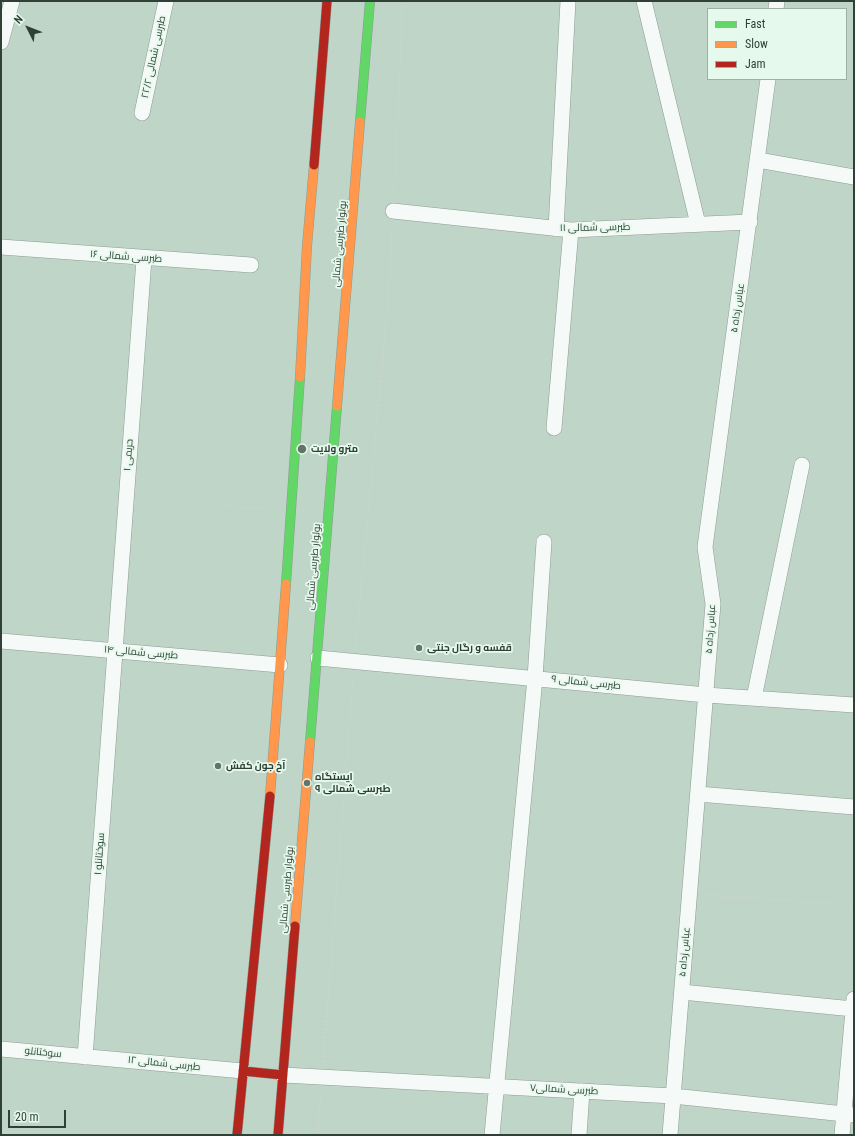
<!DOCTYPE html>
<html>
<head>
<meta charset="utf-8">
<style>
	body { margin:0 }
	#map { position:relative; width:855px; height:1136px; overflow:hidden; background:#bfd5c8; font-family:"Roboto Condensed",sans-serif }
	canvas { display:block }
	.frame { position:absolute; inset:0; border:2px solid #314037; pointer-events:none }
	.legend { position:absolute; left:707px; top:8px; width:140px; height:72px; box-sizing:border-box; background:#e6f9ed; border:1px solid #9eafa4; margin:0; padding:5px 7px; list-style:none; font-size:12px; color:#314037 }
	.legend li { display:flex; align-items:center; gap:8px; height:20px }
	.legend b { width:20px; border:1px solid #9eafa4 }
	.north { position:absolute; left:8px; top:8px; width:40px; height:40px; -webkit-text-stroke:3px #e6f9ed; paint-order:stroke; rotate:312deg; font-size:11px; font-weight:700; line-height:16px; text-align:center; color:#314037 }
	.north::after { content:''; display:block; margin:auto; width:14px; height:18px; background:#314037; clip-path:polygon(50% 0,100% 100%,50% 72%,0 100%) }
	.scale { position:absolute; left:8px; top:1110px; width:58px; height:18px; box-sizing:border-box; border:2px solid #314037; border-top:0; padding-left:5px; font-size:12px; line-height:14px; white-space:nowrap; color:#314037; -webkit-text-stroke:3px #e6f9ed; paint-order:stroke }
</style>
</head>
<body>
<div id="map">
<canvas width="855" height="1136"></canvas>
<div class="frame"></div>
<ul class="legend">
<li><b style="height:5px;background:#63d668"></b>Fast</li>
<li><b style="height:5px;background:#ff974d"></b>Slow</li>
<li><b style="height:5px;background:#b3261e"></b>Jam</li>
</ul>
<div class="north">N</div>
<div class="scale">20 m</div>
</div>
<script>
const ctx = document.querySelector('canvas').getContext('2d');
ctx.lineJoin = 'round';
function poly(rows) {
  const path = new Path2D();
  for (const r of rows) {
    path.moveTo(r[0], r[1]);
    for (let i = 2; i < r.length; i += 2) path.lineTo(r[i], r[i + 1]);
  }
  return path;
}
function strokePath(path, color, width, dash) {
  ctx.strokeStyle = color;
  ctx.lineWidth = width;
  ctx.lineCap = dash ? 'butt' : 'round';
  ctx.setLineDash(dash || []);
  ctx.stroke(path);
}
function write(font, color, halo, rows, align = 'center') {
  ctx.font = font + ' "Roboto Condensed",Cairo,sans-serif';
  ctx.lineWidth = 3.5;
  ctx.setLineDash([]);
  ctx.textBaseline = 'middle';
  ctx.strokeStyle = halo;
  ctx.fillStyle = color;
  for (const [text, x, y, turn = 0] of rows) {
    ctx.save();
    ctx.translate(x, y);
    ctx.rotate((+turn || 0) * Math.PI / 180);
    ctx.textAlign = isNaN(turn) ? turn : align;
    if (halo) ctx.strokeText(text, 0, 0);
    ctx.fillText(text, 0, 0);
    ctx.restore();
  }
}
const path = poly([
	[394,194,403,1],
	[227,506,272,509],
	[356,644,389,289,392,229],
	[706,895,854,905],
	[323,1061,353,679],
	[317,1135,321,1094]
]);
const street = poly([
	[644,1,698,224],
	[776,9,777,1],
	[1,42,12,1],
	[142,113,166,1],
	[758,160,854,177],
	[393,211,571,230,750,222],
	[556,229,568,1],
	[1,247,251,265],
	[554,428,571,230],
	[1,641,280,665],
	[318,658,706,695,854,705],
	[754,698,802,465],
	[698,794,854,807],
	[682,992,853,1009],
	[1,1049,243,1071],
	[85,1057,144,259],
	[283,1075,673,1096,854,1115],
	[492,1135,535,678,544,542],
	[579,1135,582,1091],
	[670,1135,713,604,705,547,768,79],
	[842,1135,854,999]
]);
const fast = poly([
	[360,122,370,1],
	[286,584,300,377],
	[310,742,337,406]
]);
const slow = poly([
	[300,377,307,246,314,165],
	[337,406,360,122],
	[270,796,286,584],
	[295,926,310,742]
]);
const jam = poly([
	[314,165,327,1],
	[243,1071,283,1075],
	[237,1135,270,796],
	[278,1135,295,926]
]);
const markers = [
	[302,449,5,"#63746a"],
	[419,648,4,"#63746a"],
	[218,766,4,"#63746a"],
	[307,783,4,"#63746a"]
];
const streetNames = [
	["طبرسی شمالی ۲۲/۲",154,57,-78],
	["طبرسی شمالی ۱۱",595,228,-1],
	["بولوار طبرسی شمالی",340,244,-85],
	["طبرسی شمالی ۱۶",126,257,4],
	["عباس زداه ۵",738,308,-82],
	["حریمی ۱",129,455,-86],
	["بولوار طبرسی شمالی",314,567,-85],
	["عباس زداه ۵",711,629,-86],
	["طبرسی شمالی ۱۴",141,653,5],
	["طبرسی شمالی ۹",586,683,6],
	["سوختانلو ۱",100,854,-86],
	["بولوار طبرسی شمالی",287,890,-85],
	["عباس زداه ۵",685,952,-85],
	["سوختانلو",43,1053,6],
	["طبرسی شمالی ۱۲",164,1064,6],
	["طبرسی شمالی۷",564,1090,3]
];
const poiNames = [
	["مترو ولایت",311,449],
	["قفسه و رگال جنتی",427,648],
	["آخ جون کفش",226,766],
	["ایستگاه",315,777],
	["طبرسی شمالی ۹",315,789]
];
strokePath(street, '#8b9c93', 16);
strokePath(fast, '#8b9c93', 10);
strokePath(slow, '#8b9c93', 10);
strokePath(jam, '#8b9c93', 10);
strokePath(path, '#ced5d1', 2.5, [1, 3]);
strokePath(street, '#f5f9f7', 15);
strokePath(fast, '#63d668', 9);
strokePath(slow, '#ff974d', 9);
strokePath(jam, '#b3261e', 9);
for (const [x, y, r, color] of markers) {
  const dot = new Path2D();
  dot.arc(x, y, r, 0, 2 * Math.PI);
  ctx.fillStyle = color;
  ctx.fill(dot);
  strokePath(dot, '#e6f9ed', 1.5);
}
write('10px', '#314037', '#e6f9ed', streetNames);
write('bold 10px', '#314037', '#e6f9ed', poiNames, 'left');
</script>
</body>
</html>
